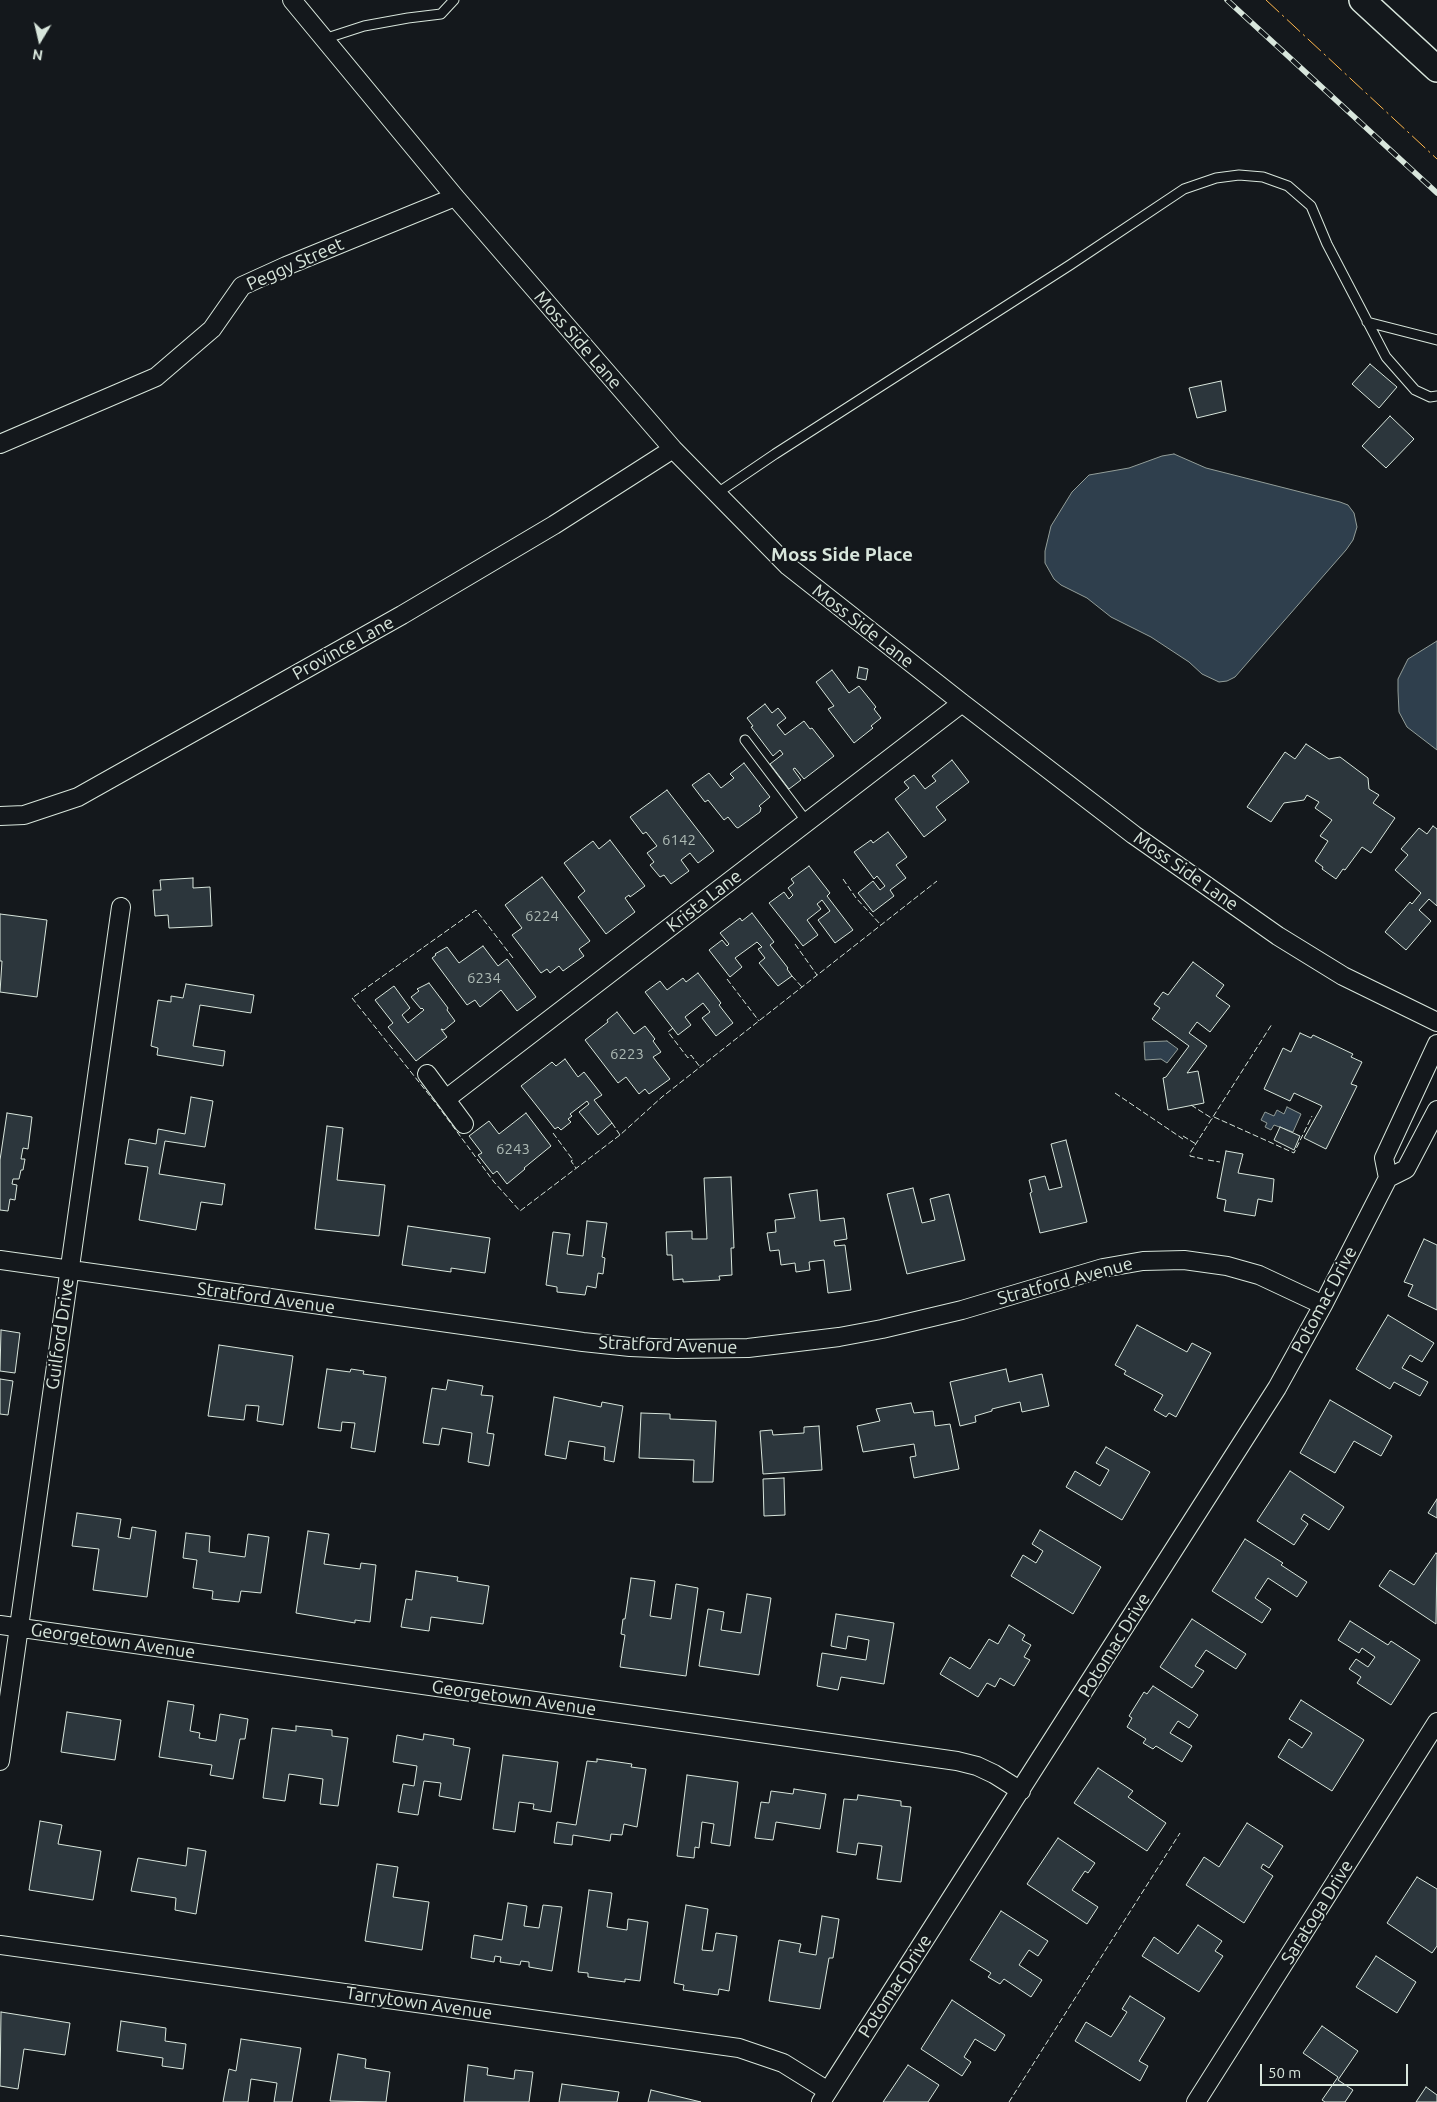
<!DOCTYPE html>
<html>
<head>
<meta charset="utf-8">
<style>
	body { margin:0 }
	#map { position:relative; width:1437px; height:2102px; overflow:hidden; background:#14181c; font-family:Ubuntu,sans-serif }
	canvas { display:block }
	.north { position:absolute; left:15px; top:15px; width:50px; height:50px; -webkit-text-stroke:4px #14181c; paint-order:stroke; rotate:189deg; font-size:14px; font-weight:700; line-height:20px; text-align:center; color:#d8e6dc }
	.north::after { content:''; display:block; margin:auto; width:18px; height:22px; background:#d8e6dc; clip-path:polygon(50% 0,100% 100%,50% 72%,0 100%) }
	.scale { position:absolute; left:1260px; top:2064px; width:148px; height:22px; box-sizing:border-box; border:2px solid #d8e6dc; border-top:0; padding-left:6px; font-size:15px; line-height:18px; white-space:nowrap; color:#d8e6dc; -webkit-text-stroke:4px #14181c; paint-order:stroke }
</style>
</head>
<body>
<div id="map">
<canvas width="1437" height="2102"></canvas>
<div class="north">N</div>
<div class="scale">50 m</div>
</div>
<script>
const ctx = document.querySelector('canvas').getContext('2d');
ctx.lineJoin = 'round';
function fill(path, color) {
  ctx.fillStyle = color;
  ctx.fill(path, 'evenodd');
}
function poly(rows) {
  const path = new Path2D();
  for (const r of rows) {
    path.moveTo(r[0], r[1]);
    for (let i = 2; i < r.length; i += 2) path.lineTo(r[i], r[i + 1]);
  }
  return path;
}
function strokePath(path, color, width, dash) {
  ctx.strokeStyle = color;
  ctx.lineWidth = width;
  ctx.lineCap = dash ? 'butt' : 'round';
  ctx.setLineDash(dash || []);
  ctx.stroke(path);
}
function write(font, color, halo, rows, align = 'center') {
  ctx.font = font + ' Ubuntu,sans-serif';
  ctx.lineWidth = 4;
  ctx.setLineDash([]);
  ctx.textBaseline = 'middle';
  ctx.strokeStyle = halo;
  ctx.fillStyle = color;
  for (const [text, x, y, turn = 0] of rows) {
    ctx.save();
    ctx.translate(x, y);
    ctx.rotate((+turn || 0) * Math.PI / 180);
    ctx.textAlign = isNaN(turn) ? turn : align;
    if (halo) ctx.strokeText(text, 0, 0);
    ctx.fillText(text, 0, 0);
    ctx.restore();
  }
}
const water = poly([
	[1174,454,1206,468,1340,502,1348,505,1354,513,1357,527,1353,540,1346,550,1235,677,1227,681,1219,682,1202,674,1189,662,1151,637,1111,617,1087,598,1061,585,1054,579,1045,563,1045,551,1051,526,1072,492,1089,475,1129,468,1162,456,1174,454],
	[1437,641,1437,750,1407,727,1399,712,1398,691,1398,679,1408,659,1437,641],
	[1167,1041,1178,1049,1167,1063,1161,1059,1145,1060,1144,1042,1167,1041],
	[1287,1107,1301,1114,1293,1132,1274,1125,1271,1130,1265,1127,1267,1123,1261,1120,1265,1112,1274,1116,1277,1110,1284,1114,1287,1107]
]);
const building = poly([
	[1370,364,1397,387,1379,408,1352,384,1370,364],
	[1221,381,1226,411,1197,418,1189,388,1221,381],
	[1390,416,1414,439,1386,468,1362,446,1390,416],
	[859,667,868,669,866,680,857,678,859,667],
	[832,670,849,693,859,686,876,707,874,709,881,718,871,726,873,728,854,743,828,709,834,706,816,682,832,670],
	[765,704,772,713,778,708,786,718,777,725,785,735,804,721,810,729,812,728,834,756,804,779,795,768,793,769,801,780,789,789,770,764,783,754,780,750,773,756,751,727,753,726,747,718,765,704],
	[1306,744,1329,759,1340,757,1368,778,1369,789,1379,795,1373,803,1395,818,1371,853,1362,847,1345,870,1343,869,1336,879,1322,869,1323,867,1315,861,1328,841,1320,836,1332,820,1315,808,1319,802,1307,795,1304,800,1284,803,1271,822,1247,807,1285,752,1295,759,1306,744],
	[952,760,969,782,936,807,946,820,924,837,895,799,909,788,904,782,914,775,925,789,936,781,932,776,952,760],
	[744,763,770,797,759,806,761,808,760,812,738,828,736,827,728,817,724,820,708,800,705,802,692,785,709,773,721,788,734,778,730,774,744,763],
	[667,790,714,851,698,863,690,853,681,860,689,871,671,884,664,875,660,877,650,865,654,862,647,853,657,846,646,832,643,834,630,817,667,790],
	[1433,826,1437,829,1437,906,1429,899,1419,910,1431,921,1406,950,1385,932,1410,902,1412,904,1421,893,1395,870,1408,855,1401,849,1419,828,1427,834,1433,826],
	[888,832,907,857,896,865,906,878,890,890,894,896,873,912,858,893,873,881,880,890,885,886,877,876,874,879,854,852,871,840,873,843,888,832],
	[610,840,645,886,630,897,629,895,625,898,635,912,606,934,578,897,585,891,564,863,593,841,599,849,610,840],
	[809,866,830,893,827,896,853,930,835,943,818,920,830,911,822,900,817,904,821,909,807,920,818,935,803,946,769,903,784,892,789,899,793,895,788,888,794,883,791,879,809,866],
	[542,877,590,941,579,949,584,956,563,971,559,966,550,973,547,969,541,973,512,935,522,928,505,905,542,877],
	[193,878,193,888,210,887,212,926,169,928,168,915,155,916,153,890,161,890,160,880,193,878],
	[752,913,774,942,770,945,788,968,787,969,792,976,778,986,759,963,765,958,758,949,762,947,757,942,735,958,742,967,730,977,709,950,722,940,727,946,729,944,720,933,740,918,742,921,752,913],
	[0,914,47,920,37,997,0,992,2,961,0,961,0,914],
	[483,946,498,966,507,959,536,997,517,1011,501,990,480,1007,475,1000,467,1005,432,958,436,955,435,954,447,947,459,963,483,946],
	[1193,962,1224,985,1216,996,1230,1006,1210,1032,1197,1022,1189,1033,1207,1046,1187,1073,1198,1071,1204,1103,1168,1110,1163,1078,1166,1077,1189,1046,1152,1019,1160,1008,1154,1004,1163,992,1168,995,1193,962],
	[698,973,721,1003,719,1005,733,1023,716,1036,702,1018,710,1012,703,1003,685,1017,691,1025,678,1035,645,992,660,981,667,990,683,978,686,982,698,973],
	[429,983,448,1008,447,1010,455,1021,444,1030,441,1029,447,1037,416,1061,388,1027,393,1023,375,1000,394,986,410,1008,402,1015,408,1023,424,1010,422,1008,421,1009,411,997,419,991,417,989,429,983],
	[186,984,254,995,251,1013,200,1005,193,1046,225,1051,223,1066,157,1055,158,1048,151,1046,158,1000,171,1002,171,996,183,998,186,984],
	[617,1012,634,1034,645,1026,655,1039,653,1041,661,1052,653,1057,670,1079,649,1094,645,1089,639,1094,626,1077,618,1083,585,1040,608,1022,607,1020,617,1012],
	[1300,1033,1311,1038,1313,1035,1353,1054,1351,1057,1362,1062,1351,1084,1357,1086,1326,1149,1304,1138,1322,1106,1294,1093,1290,1101,1264,1089,1283,1048,1291,1052,1300,1033],
	[565,1059,578,1077,584,1072,602,1095,594,1100,612,1123,598,1135,579,1112,589,1104,587,1101,570,1114,572,1116,568,1119,571,1122,561,1130,558,1127,555,1129,521,1086,552,1062,556,1066,565,1059],
	[191,1097,213,1101,205,1147,165,1141,159,1174,225,1184,222,1205,201,1202,196,1230,139,1220,148,1167,125,1164,129,1139,156,1144,158,1129,185,1134,191,1097],
	[7,1113,32,1117,28,1149,23,1148,21,1159,25,1159,23,1170,21,1170,19,1179,13,1179,12,1184,17,1185,15,1200,10,1199,8,1211,0,1210,0,1160,7,1113],
	[526,1113,551,1146,524,1168,525,1169,507,1184,497,1171,493,1174,478,1155,482,1153,469,1136,489,1121,499,1134,526,1113],
	[327,1126,343,1128,337,1180,385,1185,379,1236,315,1229,327,1126],
	[1280,1127,1300,1136,1294,1150,1274,1140,1280,1127],
	[1066,1140,1087,1222,1040,1233,1030,1193,1032,1192,1029,1180,1045,1176,1049,1190,1062,1187,1051,1144,1066,1140],
	[1226,1151,1243,1154,1238,1173,1274,1179,1272,1202,1258,1199,1255,1216,1224,1211,1226,1200,1217,1198,1226,1151],
	[731,1177,734,1248,731,1248,732,1275,719,1276,720,1280,683,1282,683,1279,673,1280,672,1255,667,1255,666,1232,692,1231,692,1239,707,1239,704,1178,731,1177],
	[913,1188,922,1223,935,1220,930,1199,949,1194,965,1260,907,1274,887,1194,913,1188],
	[817,1190,820,1221,844,1218,847,1239,834,1241,835,1246,845,1245,851,1290,828,1293,824,1260,809,1262,810,1270,796,1272,795,1263,781,1265,779,1250,770,1251,767,1233,776,1232,775,1220,795,1218,789,1194,817,1190],
	[587,1221,607,1223,602,1257,605,1258,603,1274,598,1273,596,1288,587,1286,585,1295,557,1292,557,1287,546,1285,553,1232,570,1234,567,1254,583,1256,587,1221],
	[408,1226,490,1238,485,1273,451,1268,451,1272,402,1265,408,1226],
	[1424,1239,1437,1245,1437,1310,1408,1296,1413,1285,1404,1282,1424,1239],
	[1388,1315,1434,1343,1422,1362,1410,1355,1402,1368,1428,1382,1420,1396,1394,1382,1390,1389,1356,1369,1388,1315],
	[1137,1325,1187,1352,1192,1343,1211,1353,1176,1417,1169,1413,1166,1417,1154,1410,1163,1395,1124,1374,1126,1371,1115,1365,1137,1325],
	[1,1330,20,1333,15,1373,0,1371,1,1330],
	[219,1345,293,1356,283,1425,257,1421,259,1406,246,1405,244,1420,208,1416,219,1345],
	[327,1369,350,1372,351,1369,364,1371,363,1374,386,1377,375,1452,351,1448,355,1423,342,1422,341,1431,318,1428,327,1369],
	[1006,1369,1009,1382,1042,1374,1049,1406,1022,1412,1020,1402,992,1409,992,1411,975,1416,976,1422,960,1426,950,1382,1006,1369],
	[0,1379,13,1381,8,1415,0,1414,0,1379],
	[448,1380,483,1386,481,1395,493,1396,487,1433,494,1434,489,1466,468,1462,472,1433,442,1428,439,1445,423,1443,432,1388,446,1390,448,1380],
	[554,1397,601,1407,602,1402,623,1406,614,1462,604,1460,605,1447,569,1441,566,1459,545,1455,554,1397],
	[1330,1400,1392,1436,1381,1456,1354,1441,1335,1473,1300,1453,1330,1400],
	[911,1403,914,1413,933,1411,935,1426,950,1424,959,1469,914,1478,910,1457,916,1456,914,1444,863,1452,857,1426,880,1421,876,1409,911,1403],
	[641,1413,670,1414,670,1419,716,1421,713,1482,693,1482,694,1460,639,1458,641,1413],
	[819,1426,822,1470,763,1474,760,1431,772,1430,773,1435,804,1433,804,1427,819,1426],
	[1106,1447,1150,1472,1122,1520,1066,1487,1075,1471,1100,1486,1109,1470,1096,1463,1106,1447],
	[1290,1471,1344,1507,1329,1530,1304,1514,1301,1519,1308,1524,1294,1545,1257,1521,1290,1471],
	[784,1478,785,1515,764,1516,763,1479,784,1478],
	[1437,1499,1437,1518,1428,1513,1437,1499],
	[77,1513,121,1519,118,1537,130,1539,132,1527,156,1531,147,1597,93,1590,99,1549,72,1546,77,1513],
	[1040,1530,1101,1567,1073,1614,1011,1576,1023,1555,1036,1563,1043,1551,1032,1544,1040,1530],
	[308,1531,329,1534,324,1564,360,1569,361,1563,376,1565,370,1622,355,1620,355,1623,296,1613,308,1531],
	[186,1533,210,1536,209,1552,245,1557,248,1534,269,1537,261,1593,241,1591,239,1602,212,1599,213,1591,193,1588,197,1560,183,1558,186,1533],
	[1245,1539,1283,1563,1281,1565,1307,1582,1297,1597,1268,1578,1255,1598,1271,1609,1262,1623,1212,1591,1245,1539],
	[1436,1553,1437,1554,1436,1624,1379,1586,1390,1570,1414,1585,1436,1553],
	[416,1571,458,1577,457,1581,489,1586,483,1624,431,1617,429,1631,401,1627,406,1599,412,1600,416,1571],
	[631,1578,655,1581,650,1616,671,1619,676,1584,698,1588,686,1676,620,1667,625,1635,621,1634,623,1619,625,1619,631,1578],
	[747,1594,771,1598,759,1675,699,1666,708,1609,724,1612,721,1630,741,1633,747,1594],
	[836,1614,894,1623,884,1684,841,1677,838,1690,817,1686,822,1653,866,1660,869,1640,848,1636,846,1649,831,1646,836,1614],
	[1192,1619,1246,1654,1236,1669,1206,1650,1195,1666,1204,1671,1192,1688,1160,1667,1192,1619],
	[1350,1621,1388,1645,1391,1641,1420,1660,1391,1705,1357,1683,1361,1677,1349,1669,1356,1659,1368,1667,1375,1657,1362,1648,1359,1653,1338,1640,1350,1621],
	[1009,1625,1025,1635,1022,1640,1031,1645,1024,1657,1030,1660,1014,1686,1000,1678,995,1687,987,1683,978,1697,940,1674,950,1657,970,1669,989,1639,998,1644,1009,1625],
	[1153,1686,1198,1715,1189,1728,1178,1721,1170,1733,1192,1746,1182,1762,1156,1746,1153,1749,1143,1743,1146,1739,1127,1727,1132,1718,1129,1716,1144,1692,1147,1694,1153,1686],
	[1301,1700,1364,1740,1332,1791,1278,1757,1289,1739,1302,1748,1312,1733,1289,1719,1301,1700],
	[168,1701,194,1705,190,1731,200,1733,199,1738,216,1741,220,1714,248,1719,245,1739,240,1739,233,1779,210,1775,212,1765,159,1757,168,1701],
	[67,1712,121,1720,115,1760,61,1752,67,1712],
	[296,1726,332,1730,332,1736,348,1738,338,1806,320,1804,323,1779,289,1774,285,1801,263,1798,272,1728,296,1731,296,1726],
	[424,1734,454,1739,453,1745,470,1748,461,1800,439,1796,441,1783,424,1781,418,1815,398,1812,403,1784,414,1786,417,1766,393,1762,397,1735,423,1740,424,1734],
	[503,1755,558,1762,551,1812,533,1809,534,1804,519,1802,515,1832,493,1829,503,1755],
	[597,1759,632,1764,631,1767,646,1769,637,1827,624,1824,622,1835,611,1834,610,1841,573,1835,572,1845,554,1843,557,1822,576,1825,587,1761,597,1762,597,1759],
	[1098,1768,1133,1791,1128,1797,1166,1823,1147,1851,1074,1803,1098,1768],
	[687,1775,738,1782,730,1846,711,1843,714,1824,702,1822,699,1848,695,1847,694,1858,677,1856,687,1775],
	[794,1789,826,1794,820,1829,776,1822,773,1840,755,1838,761,1802,769,1803,771,1791,793,1794,794,1789],
	[858,1795,901,1801,901,1806,911,1807,901,1882,877,1879,882,1846,858,1843,856,1855,837,1852,844,1799,857,1800,858,1795],
	[40,1821,62,1825,58,1844,101,1851,93,1900,29,1890,40,1821],
	[1247,1823,1283,1846,1269,1868,1263,1864,1261,1868,1273,1876,1244,1923,1186,1885,1204,1857,1219,1867,1247,1823],
	[1058,1838,1095,1863,1088,1873,1085,1871,1072,1890,1098,1907,1087,1924,1027,1884,1058,1838],
	[188,1848,206,1851,196,1914,175,1910,176,1898,131,1891,138,1858,186,1866,188,1848],
	[377,1864,398,1867,393,1897,429,1902,422,1950,365,1941,377,1864],
	[1417,1877,1437,1889,1437,1946,1432,1953,1387,1923,1417,1877],
	[589,1890,612,1893,607,1927,627,1930,628,1919,648,1922,640,1981,625,1979,625,1982,588,1977,588,1973,578,1972,589,1890],
	[508,1903,527,1906,524,1926,539,1928,543,1905,562,1907,552,1971,529,1967,529,1962,521,1961,520,1965,500,1962,501,1957,495,1956,494,1962,471,1958,474,1935,502,1940,508,1903],
	[686,1905,708,1909,702,1950,713,1951,716,1933,737,1936,729,1991,719,1989,718,1995,683,1990,684,1985,674,1983,686,1905],
	[1001,1911,1048,1941,1038,1956,1029,1950,1019,1965,1042,1980,1031,1997,1004,1979,1000,1984,988,1977,991,1973,970,1960,1001,1911],
	[822,1916,839,1919,833,1958,829,1958,820,2009,769,2001,779,1940,801,1944,799,1952,816,1955,822,1916],
	[1198,1925,1222,1941,1215,1951,1223,1956,1199,1992,1142,1956,1154,1937,1178,1954,1198,1925],
	[1376,1956,1416,1982,1397,2013,1356,1987,1376,1956],
	[1130,1996,1165,2018,1139,2061,1148,2066,1140,2081,1075,2041,1086,2022,1111,2037,1127,2012,1122,2009,1130,1996],
	[952,2000,1005,2035,995,2051,975,2039,964,2057,971,2062,962,2076,921,2049,952,2000],
	[1,2012,70,2023,65,2055,24,2049,18,2089,0,2086,1,2012],
	[121,2021,166,2028,165,2041,186,2044,183,2069,162,2066,163,2058,117,2051,121,2021],
	[1322,2026,1358,2051,1338,2080,1353,2090,1345,2102,1325,2102,1322,2100,1338,2077,1303,2053,1322,2026],
	[241,2039,301,2048,292,2102,274,2102,277,2083,251,2079,248,2102,223,2102,229,2069,236,2071,241,2039],
	[338,2054,366,2059,365,2068,390,2072,386,2102,330,2101,338,2054],
	[468,2065,488,2068,487,2075,514,2079,515,2070,533,2072,529,2102,464,2102,468,2065],
	[908,2065,939,2085,928,2102,883,2102,908,2065],
	[562,2084,619,2092,617,2102,559,2102,562,2084],
	[1426,2087,1437,2095,1437,2102,1416,2102,1426,2087],
	[651,2090,701,2102,648,2102,651,2090]
]);
const lane = poly([
	[324,39,364,26,408,18,441,14,454,0],
	[1367,322,1437,340],
	[716,494,775,454,1070,265,1184,189,1216,178,1239,175,1263,177,1288,186,1311,206,1327,244,1386,357,1415,390,1430,397,1437,396],
	[745,740,807,822]
]);
const street = poly([
	[292,0,455,197,673,449,788,566,962,703,1134,835,1194,877,1278,936,1343,976,1437,1022],
	[0,444,156,377,212,329,242,286,286,266,455,197],
	[0,816,24,815,78,797,402,615,554,525,673,449],
	[427,1074,464,1124],
	[446,1099,962,703],
	[1388,1178,1384,1158,1437,1044],
	[0,1260,583,1342,630,1347,677,1349,748,1348,839,1337,882,1329,962,1310,1103,1268,1143,1261,1184,1260,1227,1266,1259,1275,1323,1305],
	[0,1625,957,1761,977,1766,994,1774,1021,1791],
	[0,1761,121,907],
	[0,1945,739,2048,783,2063,828,2091],
	[821,2102,1277,1388,1323,1305,1388,1178,1406,1169,1437,1110],
	[1196,2102,1437,1722]
]);
const secondary = poly([
	[1362,0,1437,69]
]);
const rail = poly([
	[1227,0,1437,193]
]);
const fence = poly([
	[843,879,856,898,881,925],
	[795,944,817,975],
	[513,958,476,910,352,998,438,1106,494,1182,520,1211,620,1135,662,1097,937,881],
	[792,976,802,987],
	[727,979,759,1021],
	[673,1028,668,1032,688,1058,691,1055,700,1067],
	[1115,1093,1183,1139],
	[1191,1105,1213,1119],
	[1214,1117,1294,1153,1312,1116],
	[612,1123,620,1135],
	[553,1133,573,1160,571,1161,576,1168],
	[1183,1136,1196,1144],
	[1203,1159,1190,1156,1190,1153,1272,1024],
	[1208,1160,1220,1162],
	[1009,2102,1180,1833]
]);
const power = poly([
	[1266,0,1437,159]
]);
const numberNames = [
	["6142",679,840],
	["6224",542,916],
	["6234",484,978],
	["6223",627,1054],
	["6243",513,1149]
];
const streetNames = [
	["Peggy Street",295,264,-24],
	["Moss Side Lane",578,340,49],
	["Moss Side Lane",863,626,38],
	["Province Lane",343,648,-29],
	["Moss Side Lane",1186,871,35],
	["Krista Lane",704,901,-38],
	["Stratford Avenue",1065,1281,-15],
	["Stratford Avenue",266,1298,8],
	["Potomac Drive",1324,1300,-62],
	["Guilford Drive",60,1334,-82],
	["Stratford Avenue",668,1345,2],
	["Georgetown Avenue",113,1641,8],
	["Potomac Drive",1114,1645,-58],
	["Georgetown Avenue",514,1698,8],
	["Saratoga Drive",1317,1912,-58],
	["Potomac Drive",895,1986,-57],
	["Tarrytown Avenue",419,2003,8]
];
const neighbourhoodNames = [
	["Moss Side Place",842,555]
];
fill(water, '#2f3f4d');
strokePath(water, '#939e99', 1);
fill(building, '#2c363c');
strokePath(building, '#d8e6dc', 1);
strokePath(lane, '#d8e6dc', 11);
strokePath(street, '#d8e6dc', 20);
strokePath(secondary, '#d8e6dc', 28);
strokePath(lane, '#14181c', 9);
strokePath(street, '#14181c', 18);
strokePath(secondary, '#14181c', 25);
strokePath(rail, '#d8e6dc', 5.5);
strokePath(rail, '#14181c', 4, [11]);
strokePath(fence, '#d8e6dc', 1, [6, 2.5]);
strokePath(power, '#ffb74d', 1, [18, 4, 2.5, 4]);
write('15px', '#adbab4', null, numberNames);
write('18px', '#d8e6dc', '#14181c', streetNames);
write('bold 19px', '#d8e6dc', '#14181c', neighbourhoodNames);
</script>
</body>
</html>
